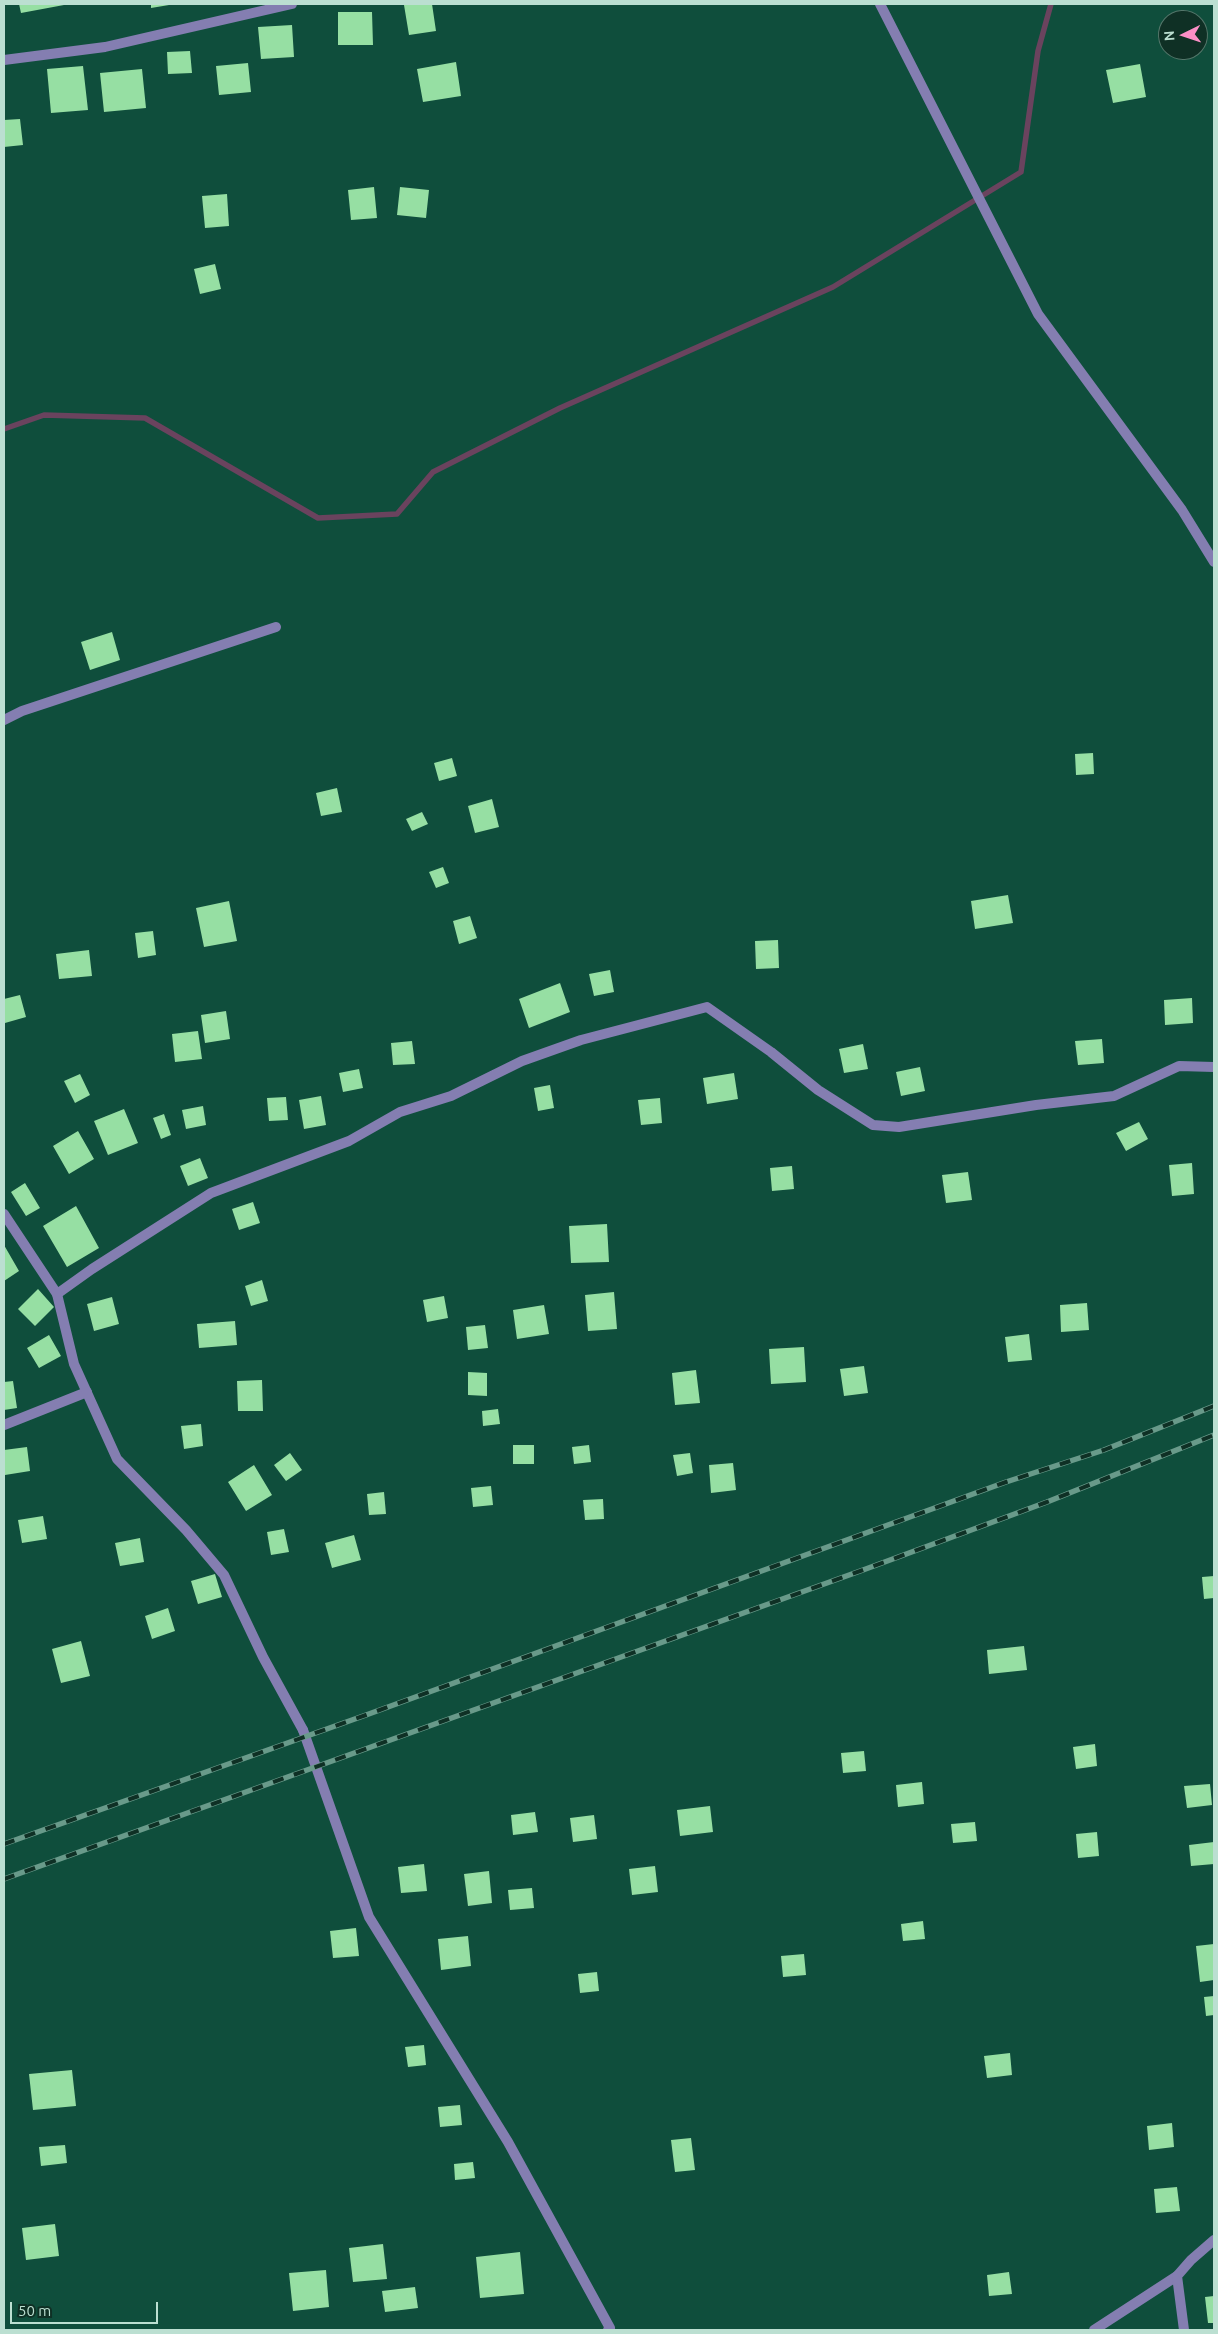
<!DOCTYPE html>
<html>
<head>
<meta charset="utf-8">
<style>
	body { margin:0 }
	#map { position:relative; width:1218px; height:2334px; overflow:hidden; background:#0f4e3c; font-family:Ubuntu,sans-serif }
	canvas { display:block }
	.frame { position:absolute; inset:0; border:5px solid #bbdfd1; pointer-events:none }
	.north { position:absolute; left:1158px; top:10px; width:50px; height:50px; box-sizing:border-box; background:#0f3025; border:1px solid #54766a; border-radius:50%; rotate:266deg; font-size:14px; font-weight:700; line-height:20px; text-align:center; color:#bbdfd1 }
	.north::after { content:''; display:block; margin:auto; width:18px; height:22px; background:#fb8fc6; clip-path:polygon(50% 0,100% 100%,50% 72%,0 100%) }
	.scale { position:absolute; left:10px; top:2302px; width:148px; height:22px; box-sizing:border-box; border:2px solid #bbdfd1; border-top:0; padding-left:6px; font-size:15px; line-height:18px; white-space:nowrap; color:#bbdfd1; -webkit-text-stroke:4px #0f3025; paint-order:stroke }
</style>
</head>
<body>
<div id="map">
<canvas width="1218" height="2334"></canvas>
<div class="frame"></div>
<div class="north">N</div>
<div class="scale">50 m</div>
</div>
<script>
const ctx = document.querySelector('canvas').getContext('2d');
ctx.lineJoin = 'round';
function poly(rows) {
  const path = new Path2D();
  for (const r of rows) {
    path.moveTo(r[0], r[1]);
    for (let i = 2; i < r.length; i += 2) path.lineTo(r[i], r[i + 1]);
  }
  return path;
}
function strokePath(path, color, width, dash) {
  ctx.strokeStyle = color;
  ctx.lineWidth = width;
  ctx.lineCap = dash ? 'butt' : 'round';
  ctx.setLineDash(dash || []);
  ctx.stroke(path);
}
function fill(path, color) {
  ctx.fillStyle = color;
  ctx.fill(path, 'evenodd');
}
const stream = poly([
	[4,429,44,415,145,418,318,518,397,514,433,472,560,408,833,287,1021,172,1038,51,1051,4]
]);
const building = poly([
	[19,4,63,4,64,5,21,13],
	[151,4,169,4,169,5,151,8],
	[412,4,432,4,436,31,409,35,404,5],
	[338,12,372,12,373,45,338,45],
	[292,25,294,57,261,59,258,27],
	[190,51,192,73,168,74,167,52],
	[456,62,461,96,423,102,417,69],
	[248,63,251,92,219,95,216,66],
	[1140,64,1146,97,1113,103,1106,70],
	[83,66,88,110,51,113,47,69],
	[142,69,146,108,104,112,100,73],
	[20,119,23,145,4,147,4,120],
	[374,187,377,218,351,220,348,190],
	[400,187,429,190,426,218,397,215],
	[227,194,229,226,205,228,202,196],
	[215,264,221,289,200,294,194,269],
	[112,632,120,660,90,670,81,642],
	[1093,753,1094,774,1076,775,1075,754],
	[452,758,457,776,439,781,434,763],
	[337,788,342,812,321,816,316,793],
	[492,799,499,827,475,833,468,806],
	[422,812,428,824,412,831,406,819],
	[443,867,449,883,436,888,429,872],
	[1008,895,1013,923,975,929,971,901],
	[229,901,237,941,204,947,196,908],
	[470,916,477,938,459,944,453,921],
	[153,931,156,955,138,958,135,933],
	[778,940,779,968,756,969,755,941],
	[89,950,92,976,59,979,56,954],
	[610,970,614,992,594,996,589,974],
	[560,983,570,1012,529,1028,519,999],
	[20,995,26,1017,5,1023,4,999],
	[1192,998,1193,1023,1165,1025,1164,1000],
	[226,1011,230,1039,205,1043,201,1015],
	[198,1031,202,1059,175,1062,172,1034],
	[1102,1039,1104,1063,1078,1065,1075,1041],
	[412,1041,415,1064,393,1065,391,1043],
	[863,1044,868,1069,844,1073,839,1049],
	[920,1067,925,1091,901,1096,896,1072],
	[359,1069,363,1088,343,1092,339,1073],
	[734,1073,738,1099,707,1104,703,1078],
	[80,1074,90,1095,75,1103,64,1081],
	[550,1085,554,1108,538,1111,534,1088],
	[321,1096,326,1125,304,1129,299,1100],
	[286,1097,288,1120,269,1121,267,1098],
	[660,1098,662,1123,641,1125,638,1100],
	[203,1106,206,1125,186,1129,182,1110],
	[124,1109,138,1143,108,1155,94,1121],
	[164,1114,171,1135,161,1139,153,1118],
	[1139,1122,1148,1139,1126,1151,1116,1133],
	[78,1131,94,1159,69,1174,53,1146],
	[200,1158,208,1178,188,1186,180,1166],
	[1192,1163,1194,1194,1172,1196,1169,1165],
	[792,1166,794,1189,772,1191,770,1168],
	[968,1172,972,1200,946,1203,942,1175],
	[25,1183,40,1208,26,1216,11,1192],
	[253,1202,260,1223,239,1230,232,1209],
	[76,1206,99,1248,67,1267,43,1226],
	[607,1224,609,1262,571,1263,569,1226],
	[4,1245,19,1271,4,1281],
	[262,1280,268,1301,251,1306,245,1286],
	[38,1289,54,1307,35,1326,18,1309],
	[614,1292,617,1329,588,1331,585,1295],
	[444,1296,448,1318,427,1322,423,1300],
	[112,1297,119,1324,94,1331,87,1304],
	[1087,1303,1089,1330,1061,1332,1060,1305],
	[544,1305,549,1334,517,1339,513,1310],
	[235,1321,237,1345,199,1348,197,1324],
	[485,1325,488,1348,468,1350,466,1327],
	[1029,1334,1032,1360,1008,1362,1005,1337],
	[49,1335,61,1356,39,1368,27,1348],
	[804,1347,806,1382,771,1384,769,1349],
	[864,1366,868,1393,844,1396,840,1369],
	[696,1370,700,1403,675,1405,672,1373],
	[468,1372,487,1373,487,1396,468,1395],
	[262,1380,263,1411,238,1411,237,1381],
	[13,1381,17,1408,4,1410,4,1382],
	[498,1409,500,1424,483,1426,482,1411],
	[201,1424,203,1446,184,1449,181,1426],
	[513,1445,534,1445,534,1464,513,1464],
	[589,1445,591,1462,574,1464,572,1447],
	[27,1447,30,1471,5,1475,4,1450],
	[290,1453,302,1470,286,1481,274,1465],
	[690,1453,693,1473,677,1476,673,1455],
	[733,1463,736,1490,711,1493,709,1465],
	[254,1465,272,1495,246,1511,228,1482],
	[491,1486,493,1505,473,1507,471,1488],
	[384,1492,386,1514,369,1515,367,1494],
	[603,1499,604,1519,585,1520,583,1500],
	[43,1516,47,1539,22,1543,18,1520],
	[284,1529,289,1552,271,1555,267,1532],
	[354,1535,361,1560,332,1568,325,1543],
	[140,1538,144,1562,120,1566,115,1543],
	[215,1574,222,1597,198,1604,191,1581],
	[1214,1576,1214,1598,1204,1599,1202,1577],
	[168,1608,175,1631,152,1639,145,1616],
	[81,1641,90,1676,61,1683,52,1649],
	[1024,1646,1027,1670,989,1674,987,1650],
	[1095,1744,1097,1766,1076,1769,1073,1747],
	[864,1751,866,1771,843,1773,841,1753],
	[922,1782,924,1804,898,1807,896,1785],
	[1210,1784,1212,1805,1187,1808,1184,1786],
	[710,1806,713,1832,680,1836,677,1810],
	[535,1812,538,1832,513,1835,511,1815],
	[594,1815,597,1839,573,1842,570,1818],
	[975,1822,977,1841,953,1843,951,1824],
	[1097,1832,1099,1856,1078,1858,1076,1834],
	[1214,1842,1214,1864,1191,1866,1189,1845],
	[424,1864,427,1891,401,1893,398,1867],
	[655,1866,658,1892,632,1895,629,1869],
	[489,1871,492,1903,468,1906,464,1874],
	[532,1888,534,1908,510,1910,508,1890],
	[923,1921,925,1939,903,1941,901,1924],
	[356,1928,359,1956,333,1958,330,1931],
	[468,1936,471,1966,441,1970,438,1939],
	[1214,1944,1214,1980,1200,1982,1196,1946],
	[804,1954,806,1975,783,1977,781,1956],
	[597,1972,599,1991,580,1993,578,1974],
	[1214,1996,1214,2015,1206,2016,1204,1997],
	[424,2045,426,2065,408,2067,405,2047],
	[1010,2053,1012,2075,987,2078,984,2056],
	[72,2070,76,2106,33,2110,29,2074],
	[460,2105,462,2125,440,2127,438,2107],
	[1172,2123,1174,2147,1149,2150,1147,2126],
	[691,2138,695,2170,675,2172,671,2140],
	[65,2145,67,2163,41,2166,39,2147],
	[473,2162,475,2178,455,2180,454,2164],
	[1177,2187,1180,2211,1156,2213,1154,2189],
	[55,2224,59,2256,26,2260,22,2228],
	[383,2244,387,2279,353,2282,349,2248],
	[520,2252,524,2294,480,2298,476,2257],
	[326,2270,329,2307,293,2311,289,2273],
	[1009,2272,1012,2294,989,2296,987,2275],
	[415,2287,418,2308,385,2312,382,2291],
	[1214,2296,1214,2323,1208,2323,1205,2297]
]);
const minor = poly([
	[880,4,1038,314,1182,510,1214,562],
	[4,60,105,47,292,4],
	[4,720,22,711,276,627],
	[57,1294,92,1269,211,1193,349,1141,400,1112,451,1096,522,1061,581,1040,707,1007,771,1052,818,1090,873,1125,899,1127,1036,1105,1114,1096,1179,1066,1214,1067],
	[4,1425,87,1392],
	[303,1730,369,1917,508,2142,610,2328,608,2330],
	[1094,2330,1177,2276]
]);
const tertiary = poly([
	[4,1214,57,1294,74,1364,117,1459,186,1530,224,1575,263,1657,303,1730],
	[1184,2330,1177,2276,1191,2260,1214,2240]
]);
const rail = poly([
	[4,1844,366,1715,1006,1482,1104,1450,1214,1406],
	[4,1879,863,1570,1047,1502,1214,1435]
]);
strokePath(stream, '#6a435e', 5.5);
fill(building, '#96dfa3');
strokePath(minor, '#847eb1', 10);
strokePath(tertiary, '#847eb1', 10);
strokePath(rail, '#699a8a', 5.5);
strokePath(rail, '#0f3025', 4, [11]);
</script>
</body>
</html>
